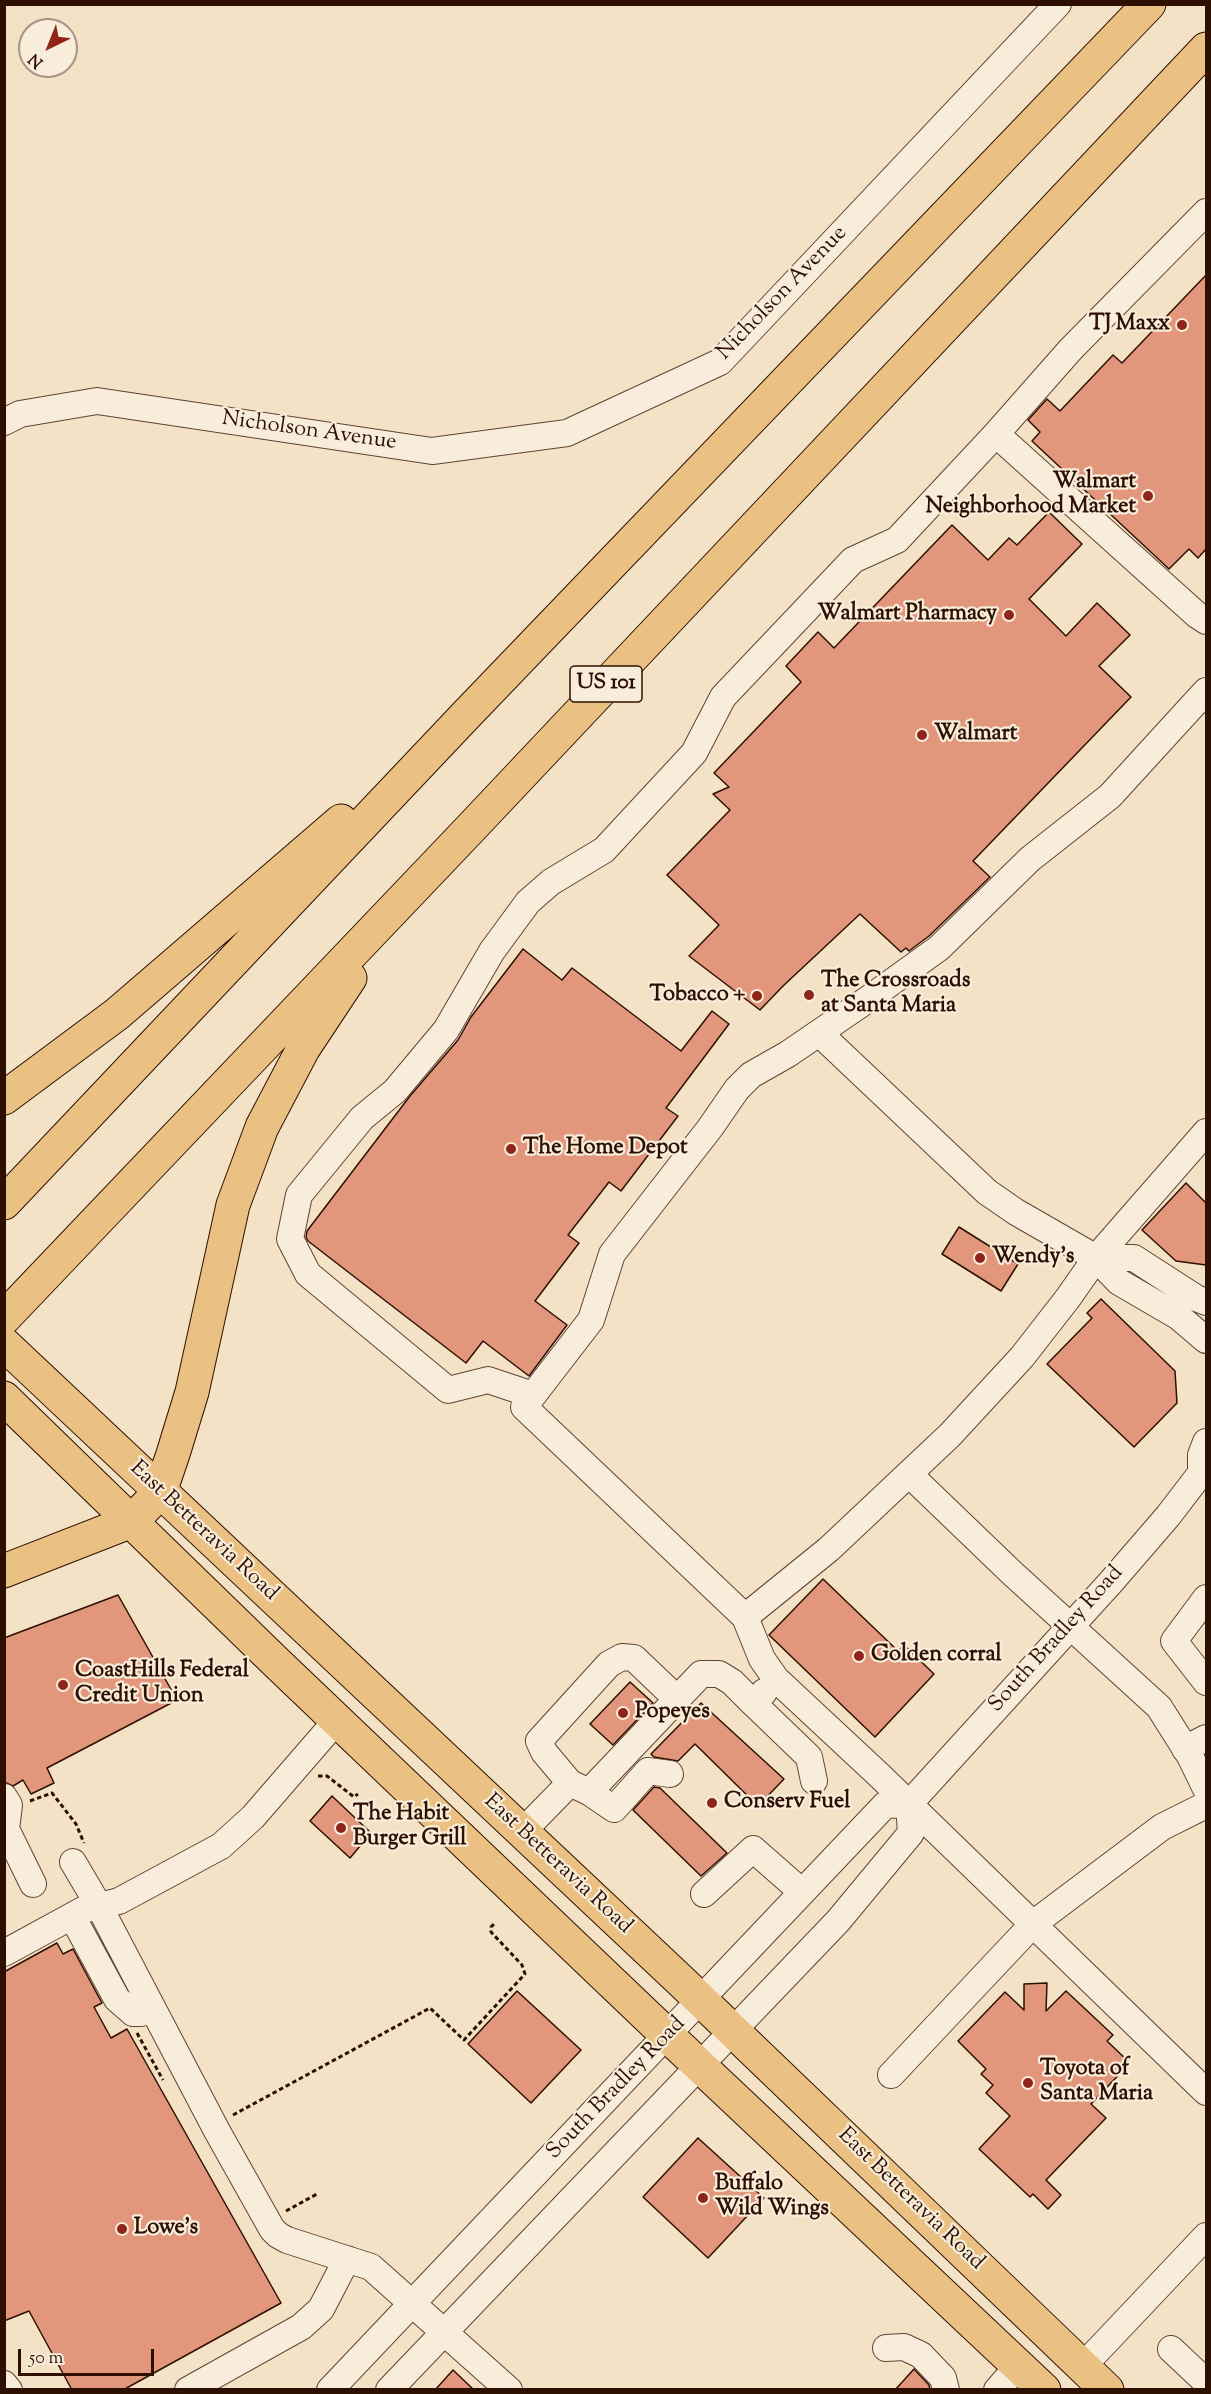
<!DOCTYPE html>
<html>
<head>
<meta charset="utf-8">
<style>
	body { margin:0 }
	#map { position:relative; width:1211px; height:2394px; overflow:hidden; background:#f4e2c6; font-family:"Sorts Mill Goudy",serif }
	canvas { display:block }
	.frame { position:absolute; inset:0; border:6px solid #2e1002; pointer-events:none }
	.north { position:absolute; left:18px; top:18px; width:60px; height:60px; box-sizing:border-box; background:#f8ecda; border:2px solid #a79484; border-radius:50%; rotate:223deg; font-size:16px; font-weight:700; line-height:24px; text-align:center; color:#2e1002 }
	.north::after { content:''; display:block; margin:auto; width:21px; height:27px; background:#8f2418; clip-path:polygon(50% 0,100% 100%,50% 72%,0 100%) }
	.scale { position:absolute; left:18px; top:2349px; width:136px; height:27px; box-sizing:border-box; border:3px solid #2e1002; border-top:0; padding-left:8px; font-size:18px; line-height:21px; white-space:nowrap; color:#2e1002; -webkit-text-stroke:4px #f8ecda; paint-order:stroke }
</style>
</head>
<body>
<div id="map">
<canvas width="1211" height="2394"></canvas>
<div class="frame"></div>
<div class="north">N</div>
<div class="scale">50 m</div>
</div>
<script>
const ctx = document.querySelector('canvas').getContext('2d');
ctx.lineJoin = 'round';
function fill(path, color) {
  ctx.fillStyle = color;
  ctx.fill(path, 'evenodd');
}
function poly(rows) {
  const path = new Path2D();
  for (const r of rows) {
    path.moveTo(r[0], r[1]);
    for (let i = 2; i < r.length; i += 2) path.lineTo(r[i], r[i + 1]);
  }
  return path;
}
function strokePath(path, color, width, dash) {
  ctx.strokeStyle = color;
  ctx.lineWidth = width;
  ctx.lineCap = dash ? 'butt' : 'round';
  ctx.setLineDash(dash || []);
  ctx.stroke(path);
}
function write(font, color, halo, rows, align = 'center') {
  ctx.font = font + ' "Sorts Mill Goudy",serif';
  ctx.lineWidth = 4.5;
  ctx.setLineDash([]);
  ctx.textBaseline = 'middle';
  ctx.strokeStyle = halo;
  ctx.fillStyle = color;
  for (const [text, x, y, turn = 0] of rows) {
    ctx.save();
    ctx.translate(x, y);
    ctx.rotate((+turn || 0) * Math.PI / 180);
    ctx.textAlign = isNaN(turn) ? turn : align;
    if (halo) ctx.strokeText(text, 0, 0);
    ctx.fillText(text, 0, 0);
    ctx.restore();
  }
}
const building = poly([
	[1206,275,1206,549,1198,558,1189,549,1169,569,1032,441,1040,432,1028,420,1047,399,1060,411,1113,355,1122,363,1206,275],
	[1049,512,1082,544,1029,599,1066,636,1097,603,1130,635,1099,666,1131,697,973,861,990,877,929,936,909,951,906,948,901,952,860,914,783,986,760,1010,689,956,719,925,667,875,730,810,713,794,729,787,714,773,801,682,786,666,818,632,834,648,952,525,988,560,1009,538,1017,545,1049,512],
	[523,949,562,980,572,968,681,1051,712,1011,729,1024,666,1108,678,1116,621,1191,609,1182,568,1235,579,1243,535,1301,567,1325,529,1376,483,1341,466,1363,308,1241,306,1237,307,1231,410,1096,458,1040,471,1017,523,949],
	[1186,1183,1206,1203,1206,1265,1176,1261,1142,1230,1186,1183],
	[959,1227,1018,1264,1001,1291,942,1254,959,1227],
	[1101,1299,1175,1371,1177,1403,1134,1447,1047,1364,1092,1318,1087,1313,1101,1299],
	[823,1579,898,1651,904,1645,934,1674,875,1737,769,1635,823,1579],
	[118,1595,177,1700,47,1768,54,1783,31,1794,23,1780,13,1786,4,1782,4,1638,118,1595],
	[630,1682,653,1703,613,1745,590,1724,630,1682],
	[701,1703,784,1779,758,1806,695,1744,678,1761,654,1757,651,1754,701,1703],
	[654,1787,660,1788,727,1853,701,1876,633,1810,654,1787],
	[332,1796,371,1833,350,1858,310,1821,332,1796],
	[57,1943,63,1954,73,1949,102,2003,94,2007,111,2038,127,2029,281,2303,123,2390,72,2390,29,2311,4,2321,4,1972,57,1943],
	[1047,1983,1046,2011,1066,1991,1113,2035,1107,2041,1130,2063,1091,2104,1106,2118,1046,2180,1061,2195,1048,2209,1033,2194,1030,2197,979,2149,1010,2116,986,2093,993,2085,981,2074,986,2069,958,2041,1005,1992,1024,2010,1024,1984,1047,1983],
	[517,1991,581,2050,531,2103,468,2044,517,1991],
	[698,2138,764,2198,708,2258,643,2197,698,2138],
	[914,2369,929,2385,930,2390,895,2390,914,2369],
	[453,2370,474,2390,435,2390,453,2370]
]);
const path = poly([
	[318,1776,327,1776,354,1797,358,1794],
	[30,1801,52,1793,76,1824,84,1843],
	[137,2033,163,2080],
	[233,2115,430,2008,464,2040,525,1974,522,1965,491,1932,491,1927,495,1923],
	[286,2211,317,2194]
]);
const minor = poly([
	[4,422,20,414,97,401,432,451,567,433,720,362,1058,4],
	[996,434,1197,615,1206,621],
	[1206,691,1110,796,1030,859,939,948,864,1002,788,1054,751,1075,737,1089,710,1128,612,1254,591,1320,524,1407,745,1617,829,1549,950,1435,1022,1357,1068,1298,1096,1258,1206,1132],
	[819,1033,987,1192,1016,1212,1096,1258,1119,1282,1179,1317,1206,1340],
	[1096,1258,1134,1258,1196,1298,1206,1302],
	[533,1395,488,1380,448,1390,308,1274,290,1239,299,1195,362,1118,395,1091,446,1030,492,951,528,902,551,882,604,850,694,753,723,697,853,560,897,540,996,434,1071,349,1206,212],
	[1201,1473,1201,1455,1206,1442],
	[909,1474,1012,1573,1159,1707,1190,1756,1206,1789],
	[1206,1598,1174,1641,1206,1682],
	[745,1617,762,1659,776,1679,880,1776,1206,2092],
	[764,1692,754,1704,809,1757,814,1781],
	[337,1720,253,1817,221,1846,119,1901,99,1906,217,2131,272,2229,278,2235,287,2240,371,2267,509,2390],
	[1185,1749,1206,1738],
	[570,1783,544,1752,539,1741,609,1664,622,1657,634,1658,677,1699],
	[589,1792,701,1674,719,1674,732,1682,754,1704],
	[4,1797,9,1805,6,1829,33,1884],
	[522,1832,570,1783,589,1792,614,1809,648,1771,670,1774],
	[704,1894,753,1849,802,1892],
	[72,1916,117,1999,133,2013,141,2013,152,2007],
	[4,1953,83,1910,99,1906,73,1862],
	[891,2075,1033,1924,1162,1827,1206,1805],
	[886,2348,904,2347,921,2355,943,2378,946,2390],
	[1171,2349,1206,2382],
	[1083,2366,1206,2236],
	[4,2384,9,2390],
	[188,2390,301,2327,321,2309,347,2259],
	[330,2390,885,1805,909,1804,1111,1582,1168,1516,1201,1473,1206,1471],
	[389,2390,838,1921,911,1833,909,1804],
	[997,2390,1018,2366]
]);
const highway = poly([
	[4,1098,117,1014,341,821],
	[4,1203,466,715,1149,4],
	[4,1318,469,830,1206,49],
	[4,1344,682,1982,1107,2390],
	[4,1398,279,1665,668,2036,1044,2390],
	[4,1571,132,1521,160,1492,173,1454,192,1392,233,1205,262,1127,303,1049,350,978]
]);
const markers = [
	[1182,325,6,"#8f2418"],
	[1148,496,6,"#8f2418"],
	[1009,615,6,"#8f2418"],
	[922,735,6,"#8f2418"],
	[809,995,6,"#8f2418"],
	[757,996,6,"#8f2418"],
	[511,1149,6,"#8f2418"],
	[980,1258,6,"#8f2418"],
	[859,1656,6,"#8f2418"],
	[63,1685,6,"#8f2418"],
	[623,1713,6,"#8f2418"],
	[712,1803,6,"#8f2418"],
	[341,1828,6,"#8f2418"],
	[1028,2083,6,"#8f2418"],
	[703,2198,6,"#8f2418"],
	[122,2229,6,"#8f2418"]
];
const shields = [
	[606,684,72]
];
const shieldNames = [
	["US 101",606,684]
];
const streetNames = [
	["Nicholson Avenue",783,294,-46],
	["Nicholson Avenue",309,432,8],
	["East Betteravia Road",203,1532,43],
	["South Bradley Road",1057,1640,-48],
	["East Betteravia Road",557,1865,43],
	["South Bradley Road",617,2089,-46],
	["East Betteravia Road",910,2200,44]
];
const poiNames = [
	["TJ Maxx",1170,325,"right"],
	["Walmart",1136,483,"right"],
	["Neighborhood Market",1136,508,"right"],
	["Walmart Pharmacy",997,615,"right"],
	["Walmart",934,735],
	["The Crossroads",821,982],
	["at Santa Maria",821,1007],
	["Tobacco +",745,996,"right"],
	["The Home Depot",523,1149],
	["Wendy's",992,1258],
	["Golden corral",871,1656],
	["CoastHills Federal",75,1672],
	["Credit Union",75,1697],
	["Popeyes",635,1713],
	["Conserv Fuel",724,1803],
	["The Habit",353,1815],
	["Burger Grill",353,1840],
	["Toyota of",1040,2070],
	["Santa Maria",1040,2095],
	["Buffalo",715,2185],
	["Wild Wings",715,2210],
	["Lowe's",134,2229]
];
fill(building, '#e2977c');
strokePath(building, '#2e1002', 1.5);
strokePath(minor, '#604433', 28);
strokePath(highway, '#2e1002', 35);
strokePath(path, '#2e1002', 3, [4.5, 3]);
strokePath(minor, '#f8ecda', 26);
strokePath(highway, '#eac183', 33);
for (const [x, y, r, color] of markers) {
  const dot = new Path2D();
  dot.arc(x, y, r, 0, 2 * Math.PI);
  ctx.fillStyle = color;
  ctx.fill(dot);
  strokePath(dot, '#f8ecda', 2);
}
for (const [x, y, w] of shields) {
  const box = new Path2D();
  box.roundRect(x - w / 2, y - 18, w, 36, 4.5);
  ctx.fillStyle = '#f8ecda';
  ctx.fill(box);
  strokePath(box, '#2e1002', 1.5);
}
write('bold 21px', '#2e1002', null, shieldNames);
write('22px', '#2e1002', '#f8ecda', streetNames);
write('bold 22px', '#2e1002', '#f8ecda', poiNames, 'left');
</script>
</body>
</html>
